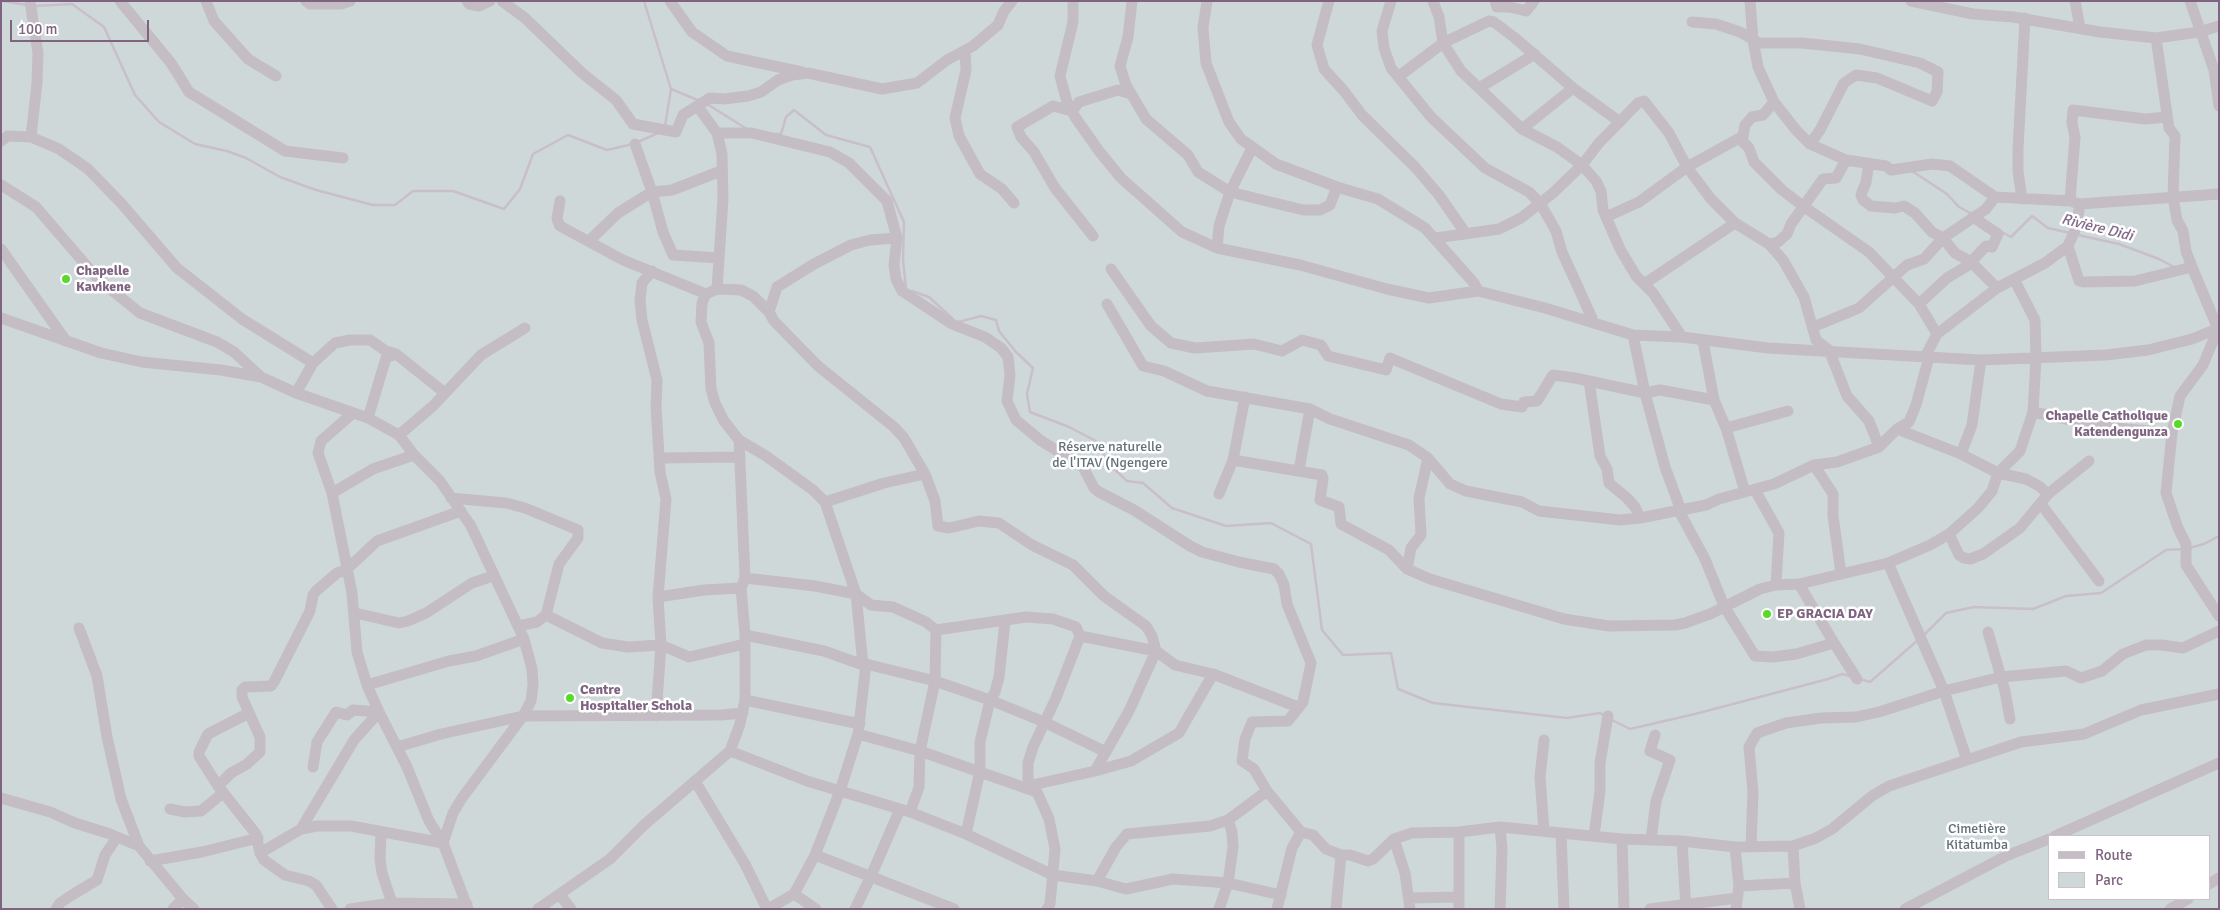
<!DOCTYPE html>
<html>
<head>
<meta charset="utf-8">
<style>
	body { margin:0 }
	#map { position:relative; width:2220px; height:910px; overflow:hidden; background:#f0f4f2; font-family:Signika,sans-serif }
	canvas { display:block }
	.frame { position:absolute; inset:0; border:2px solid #7e6480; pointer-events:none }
	.legend { position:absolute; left:2048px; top:835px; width:162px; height:65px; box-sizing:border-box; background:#fff; border:1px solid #cbc1cc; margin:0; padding:6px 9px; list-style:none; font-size:15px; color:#7e6480 }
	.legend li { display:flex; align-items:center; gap:10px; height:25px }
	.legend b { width:25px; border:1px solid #cbc1cc }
	.scale { position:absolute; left:10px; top:20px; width:139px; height:22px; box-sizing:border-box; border:2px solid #7e6480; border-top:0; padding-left:6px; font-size:15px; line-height:18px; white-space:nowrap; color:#7e6480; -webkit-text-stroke:4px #fff; paint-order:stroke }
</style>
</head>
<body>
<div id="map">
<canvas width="2220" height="910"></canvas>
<div class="frame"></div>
<ul class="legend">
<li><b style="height:6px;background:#c4bdc4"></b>Route</li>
<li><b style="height:14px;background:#cfd8d9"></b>Parc</li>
</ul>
<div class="scale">100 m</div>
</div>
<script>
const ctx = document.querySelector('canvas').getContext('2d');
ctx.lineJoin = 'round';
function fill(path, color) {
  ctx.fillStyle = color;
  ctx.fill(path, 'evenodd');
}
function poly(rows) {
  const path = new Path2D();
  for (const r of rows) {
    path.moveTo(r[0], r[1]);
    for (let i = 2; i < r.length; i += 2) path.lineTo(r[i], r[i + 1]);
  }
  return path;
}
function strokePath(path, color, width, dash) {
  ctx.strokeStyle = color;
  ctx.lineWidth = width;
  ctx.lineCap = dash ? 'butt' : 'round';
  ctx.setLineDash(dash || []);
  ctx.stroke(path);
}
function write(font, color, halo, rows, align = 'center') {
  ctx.font = font + ' Signika,sans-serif';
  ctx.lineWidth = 5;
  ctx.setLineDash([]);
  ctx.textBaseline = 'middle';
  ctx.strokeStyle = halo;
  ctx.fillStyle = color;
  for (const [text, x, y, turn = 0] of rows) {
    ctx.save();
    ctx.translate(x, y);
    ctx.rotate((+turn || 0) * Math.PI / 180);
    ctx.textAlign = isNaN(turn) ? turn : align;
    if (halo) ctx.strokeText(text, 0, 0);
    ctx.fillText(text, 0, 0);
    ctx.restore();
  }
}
const green = poly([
	[1,1,2219,1,2219,909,1,909],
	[2049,836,2209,836,2209,899,2049,899]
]);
const stream = poly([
	[3,1,27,5],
	[644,1,671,89,665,126],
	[35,6,72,4,104,27,135,95,159,122,195,144,227,151,246,158,280,177,316,190,373,205,395,205,413,191,453,191,504,209,520,189,533,154,568,135,607,150,633,144],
	[671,89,700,101],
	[707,104,747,129],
	[777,134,781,134,786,117,794,110,826,135,870,147,904,222,903,260,906,288],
	[638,142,658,133],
	[1912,171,1947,194,1959,207,1972,214],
	[2000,231,2011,237,2032,216,2048,228,2070,233],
	[2078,235,2119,244,2159,259,2174,267],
	[912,291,929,297,952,318],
	[958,322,981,316,996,320,999,331,1016,352,1033,368,1027,394,1030,412,1069,427,1096,441,1109,464,1127,481,1143,483,1172,508,1226,526,1271,523,1311,544,1322,630,1343,655,1391,653,1398,689,1433,703,1567,718,1600,713,1605,716],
	[2189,548,2204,544,2219,536],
	[1924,635,1946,613,1974,607,2033,609,2066,596,2101,593,2166,550,2183,549],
	[1860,679,1870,682,1918,640],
	[1610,719,1630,729,1695,714,1828,679,1842,674,1850,676]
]);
const street = poly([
	[30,1,38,53,37,83,31,137],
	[120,1,171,63,189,92,285,151,343,158],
	[206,1,214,21,248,59,276,76],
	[306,1,310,4,341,4,350,1],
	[467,1,469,4,479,6,490,1],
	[502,1,525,18,582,73,616,100,633,124,676,132,683,115,710,98,724,99,748,96,761,92,778,80,792,75,808,73,882,89,917,83,947,60,973,46,998,25,1004,11,1012,1],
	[670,1,692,32,727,56,802,72],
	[1073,1,1073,22,1060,76,1067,102,1075,117,1099,151,1121,178,1182,232,1217,248,1300,265,1387,289,1429,298,1478,291],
	[1132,1,1128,37,1120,66,1126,85,1146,119,1188,155,1198,172,1230,192,1303,210,1320,210,1330,205,1337,187,1378,199,1425,228,1474,283,1478,291,1545,308,1633,335,1682,337,1768,348,1981,360,2106,355,2148,350,2192,339,2219,328],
	[1207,1,1203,28,1206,63,1229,122,1241,139,1276,164,1337,187],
	[1329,1,1317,45,1324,69,1344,91,1362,115,1415,167,1439,195,1466,234],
	[1391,1,1382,31,1384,48,1391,68,1431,117,1485,168,1529,192,1540,203,1556,231,1562,252,1592,318,1583,319],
	[1433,1,1439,17,1443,43,1461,71,1522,129,1557,147,1582,165,1596,181,1601,191,1603,210,1620,249,1636,276,1653,293,1682,337],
	[1495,1,1497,7,1510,7,1526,11,1534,1],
	[1750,1,1753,40,1758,67,1774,102,1796,130,1810,144,1846,160,1886,166,1891,170,1932,164,1950,166,1995,197,2070,201,2080,204,2219,194],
	[1911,1,1973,14,2013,17,2100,32,2156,38,2199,32,2219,26],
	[2075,1,2080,28],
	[2190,1,2214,70,2219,106],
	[1692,22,1716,24,1740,32,1759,43,1802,43,1860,49,1920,63,1938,72,1937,92,1932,101,1877,78,1856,75,1844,83,1820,130,1810,144],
	[2156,38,2169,128,2175,136,2173,197,2177,220,2183,231,2186,251,2192,267,2218,329,2203,365,2180,396,2172,433,2166,493,2178,528,2186,544,2186,565,2219,616],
	[965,51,966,70,955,118,959,136,980,174,1002,189,1014,203],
	[1398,77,1443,43,1489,21,1494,22,1515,38,1573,88,1620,122],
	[1479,88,1535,54],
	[698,107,717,133,722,154,723,199,717,289],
	[1522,129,1573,88],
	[717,133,752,133,830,152,849,163,887,201,897,238,894,265,896,279,902,291,952,324,985,337,1001,348,1008,357,1010,375,1007,401,1016,420,1040,440,1083,467,1094,488,1099,492,1134,510,1190,546,1202,552,1239,562,1274,569,1279,574,1284,585,1287,604,1311,663,1303,702,1288,721,1252,722,1245,739,1242,761,1254,769,1267,791,1301,832,1313,835,1326,849,1341,855,1350,855,1368,861,1373,859,1394,839,1412,833,1459,832,1500,827,1622,839,1682,841,1735,847,1793,846,1816,838,1832,829,1872,796,1889,786,2021,742,2084,734,2141,710,2219,694],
	[1743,136,1745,125,1752,117,1763,115,1774,102],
	[1,141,8,136,31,137,59,149,78,162,88,169,121,203,177,268,242,319,313,363],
	[635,144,652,192,663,232,673,255,719,258],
	[1869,163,1866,182,1861,195,1863,200,1871,206,1895,208,1904,206,1915,213,1932,232,1943,238,1955,253,1971,262,1997,288],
	[1,185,36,207,98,279,140,313,217,342,234,352,260,376],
	[2022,199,2018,171,2018,149,2025,18],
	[560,201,557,219,560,226,623,260,706,294],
	[2070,201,2075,137,2072,123,2073,110,2145,119,2167,117],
	[1606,217,1639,202,1687,167,1743,136,1743,142,1749,148,1754,162,1782,190,1803,206,1869,252,1919,304,1937,334],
	[1093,236,1055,188,1034,152,1021,137,1017,127,1053,106,1072,111,1079,102,1118,90,1131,94],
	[1436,238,1499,229,1521,218,1553,193,1582,165,1599,143,1638,103,1644,101,1669,133,1687,167,1711,199,1735,223,1769,244,1783,260,1804,297,1816,340,1829,350,1847,396,1869,421,1879,447],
	[589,241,618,213,647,195,652,192,672,190,721,171],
	[1769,244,1778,242,1787,234,1791,224,1823,179,1836,178,1846,160],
	[2068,246,2079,281,2083,282,2135,281,2192,267],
	[1217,248,1219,226,1230,192,1252,148],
	[1,249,66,341],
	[1111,269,1151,326,1171,343,1195,348,1254,344,1282,351,1302,340,1321,345,1328,356,1386,370,1390,358,1501,404,1522,407,1524,402,1537,401,1553,375,1575,378,1645,393,1660,390,1714,400],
	[652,271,642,283,640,301,642,320,657,380,656,407,660,472,666,499,658,597,661,645,656,716],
	[1644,284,1735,223],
	[1107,304,1143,366,1164,371,1207,391,1310,409,1330,419,1409,445,1428,458,1450,484,1466,491,1522,502,1539,511,1620,520,1640,518,1706,505,1719,499,1774,484,1814,465,1837,462,1879,447,1897,429,1909,422,1916,405,1929,357],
	[1919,304,1947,278,1967,266,1986,246,1992,247,1998,234,1973,217],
	[769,312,777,287,814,264,851,245,870,240,897,238],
	[1,318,101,353,142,362,221,370,261,377,296,393,368,418,399,435,414,455,440,481,471,526,524,639,532,669,533,685,531,701,523,716,462,798,453,813,443,843,468,909],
	[1813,327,1859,308,1907,265,1924,259,1943,238,1986,209,1995,197],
	[1633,335,1645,393,1665,467,1679,505,1679,511,1705,559,1724,606,1755,656,1773,657,1796,654,1834,643,1799,584],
	[1703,341,1714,400,1726,428,1745,492],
	[1925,357,1937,334,1997,288,2045,263,2068,246,2076,228,2080,204],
	[1589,381,1600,456,1607,469,1609,483,1627,498,1635,507,1640,518],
	[296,393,313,363,335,343,350,340,370,340,386,351,396,354],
	[2033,412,2104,427,2172,433],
	[353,413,321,441,318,453,332,493,352,593,357,652,367,685,379,712,407,767,429,821,443,843],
	[368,418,386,358,396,354,445,393],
	[1726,428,1788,411],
	[1897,429,1961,454,1998,473,2026,479,2039,486,2048,494],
	[399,435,433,406,481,355,525,328],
	[739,440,766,456,813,490,825,502,856,594,863,665,866,664,858,734,840,791,815,855,794,894,768,909],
	[1961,454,1972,425,1981,360],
	[661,458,740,457],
	[1233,460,1322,475,1323,479,1320,500,1339,507,1341,524,1389,550,1407,569,1430,579,1564,619,1609,626,1675,625,1685,623,1710,614,1760,589,1776,585,1799,584,1888,563,1930,545,1949,534,1978,508,1992,491,1998,473,2020,451,2033,412,2036,358,2035,320,2014,279],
	[1814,465,1833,494,1833,516,1841,573],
	[1299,470,1310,409],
	[1755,490,1779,533,1776,585],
	[332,493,373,469,414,455],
	[1219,494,1233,460,1245,397],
	[451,498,506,503,525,508,578,530,578,538,559,564,546,615],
	[825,502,884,483,925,474],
	[2041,504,2099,581],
	[1949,534,1959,555,1964,558,1970,559,1983,554,2020,528,2048,494,2089,461],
	[1888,563,1944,691,1967,760],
	[1407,569,1411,548,1421,535,1419,498,1428,458],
	[745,578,815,586,856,594,871,605,893,607,926,622,936,630,1026,617,1053,619,1076,627,1080,636,1056,698,1033,747,1028,763,1028,786,1037,792,1049,819,1055,849,1050,904,1047,909],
	[658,597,704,590,741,588],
	[355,613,399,623,408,621,426,613,472,583,493,576],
	[518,626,537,622,546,615,602,643,628,647,661,645,689,657,745,644],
	[79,628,97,676,107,737,121,799,139,846,183,899,194,909],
	[1988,632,2005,691,2010,719],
	[745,635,824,651,863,665],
	[1080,636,1156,651,1175,665,1213,674,1298,707],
	[1834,643,1857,679],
	[866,664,935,681,990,700,1044,722,1106,752],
	[367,685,449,661,476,656,524,639],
	[745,700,860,724],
	[249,713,208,734,199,752,199,756,218,786,256,834,260,853,264,860,285,875,309,881,316,885,332,909],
	[858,734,920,751,1034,791],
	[397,747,441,734,523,716,721,715,743,713],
	[730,751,807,781,910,812,966,834,1053,875,1097,881,1126,889,1173,879,1228,883,1281,895],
	[313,767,317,742,336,712,347,715,353,710,379,712],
	[695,781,745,864,767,909],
	[218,786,231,773,247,764,260,752,260,737,242,697,242,690,245,687,271,686,274,682,310,611,313,595,316,591,337,573,346,570,377,541,461,511],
	[1028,786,1095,771,1131,761,1179,733,1213,674],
	[1,798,50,812,75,823,110,834,139,846],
	[170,809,185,812,201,811,223,793],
	[910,812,919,787,920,751,935,681,936,630],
	[301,829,354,740,379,712],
	[1544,831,1540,777,1544,740],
	[381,832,380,859,382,873,394,909],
	[1459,832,1459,909],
	[1561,833,1564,909],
	[966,834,980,771,980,742,990,700,995,692,999,677,1005,622],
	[1594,836,1600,791,1600,763,1608,716],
	[2055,836,2219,763],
	[1394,839,1405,873,1410,909],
	[1622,839,1624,909],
	[1651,840,1656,801,1670,760,1650,751,1655,735],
	[1682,841,1686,909],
	[1793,846,1795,883,1800,909],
	[1735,847,1739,886,1736,909],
	[1751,847,1753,792,1749,747,1757,733,1786,723,1821,718,1856,717,1879,712,1944,691,2001,677,2066,671,2081,678,2102,671,2123,654,2146,645,2162,645,2183,648,2219,631],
	[260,853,301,829,317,826,351,826,443,843],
	[815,855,954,909],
	[150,861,202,852,258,838],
	[1097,881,1116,847,1127,834,1210,826,1228,820,1267,791],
	[2209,884,2219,878],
	[1739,886,1795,883],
	[794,894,816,909],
	[560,895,571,909],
	[1409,898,1459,897],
	[56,909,60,903,72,895,97,880,105,855,117,837],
	[173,909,183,899],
	[350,909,393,903,467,904],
	[538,909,610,859,644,825,730,751,740,724,745,700,745,635,741,588,745,578,739,440,724,421,715,403,711,389,709,343,701,322,702,303,706,294,717,289,741,290,753,296,769,312,774,321,818,366,894,427,904,438,925,474,935,501,938,526,949,528,979,521,999,523,1032,545,1073,565,1104,596,1146,626,1152,636,1156,651,1129,711,1095,771],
	[855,909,871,876,900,809],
	[1219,909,1228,883,1233,847,1232,832,1228,820],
	[1277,909,1292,848,1301,832],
	[1336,909,1341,855],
	[1500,909,1502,849,1500,827],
	[1650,909,1737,898],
	[1905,909,2006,856,2049,839],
	[2170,909,2188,899]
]);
const markers = [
	[66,279,5,"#59da2a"],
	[2178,424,5,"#59da2a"],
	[1767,614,5,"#59da2a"],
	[570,698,5,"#59da2a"]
];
const poiNames = [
	["Chapelle",76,271],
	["Kavikene",76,287],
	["Chapelle Catholique",2168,416,"right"],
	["Katendengunza",2168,432,"right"],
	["EP GRACIA DAY",1777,614],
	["Centre",580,690],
	["Hospitalier Schola",580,706]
];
const parkNames = [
	["Réserve naturelle",1110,447],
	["de l'ITAV (Ngengere",1110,463],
	["Cimetière",1977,829],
	["Kitatumba",1977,845]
];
const waterNames = [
	["Rivière Didi",2097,228,14]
];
fill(green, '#cfd8d9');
strokePath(stream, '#c8bfcb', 2.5);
strokePath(street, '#c4bdc4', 11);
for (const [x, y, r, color] of markers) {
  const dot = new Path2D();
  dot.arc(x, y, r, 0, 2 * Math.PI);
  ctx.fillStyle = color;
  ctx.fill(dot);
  strokePath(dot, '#fff', 2);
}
write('bold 14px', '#7e6480', '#fff', poiNames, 'left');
write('14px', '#637177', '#fff', parkNames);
write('italic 15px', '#836a8a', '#fff', waterNames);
</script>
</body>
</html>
